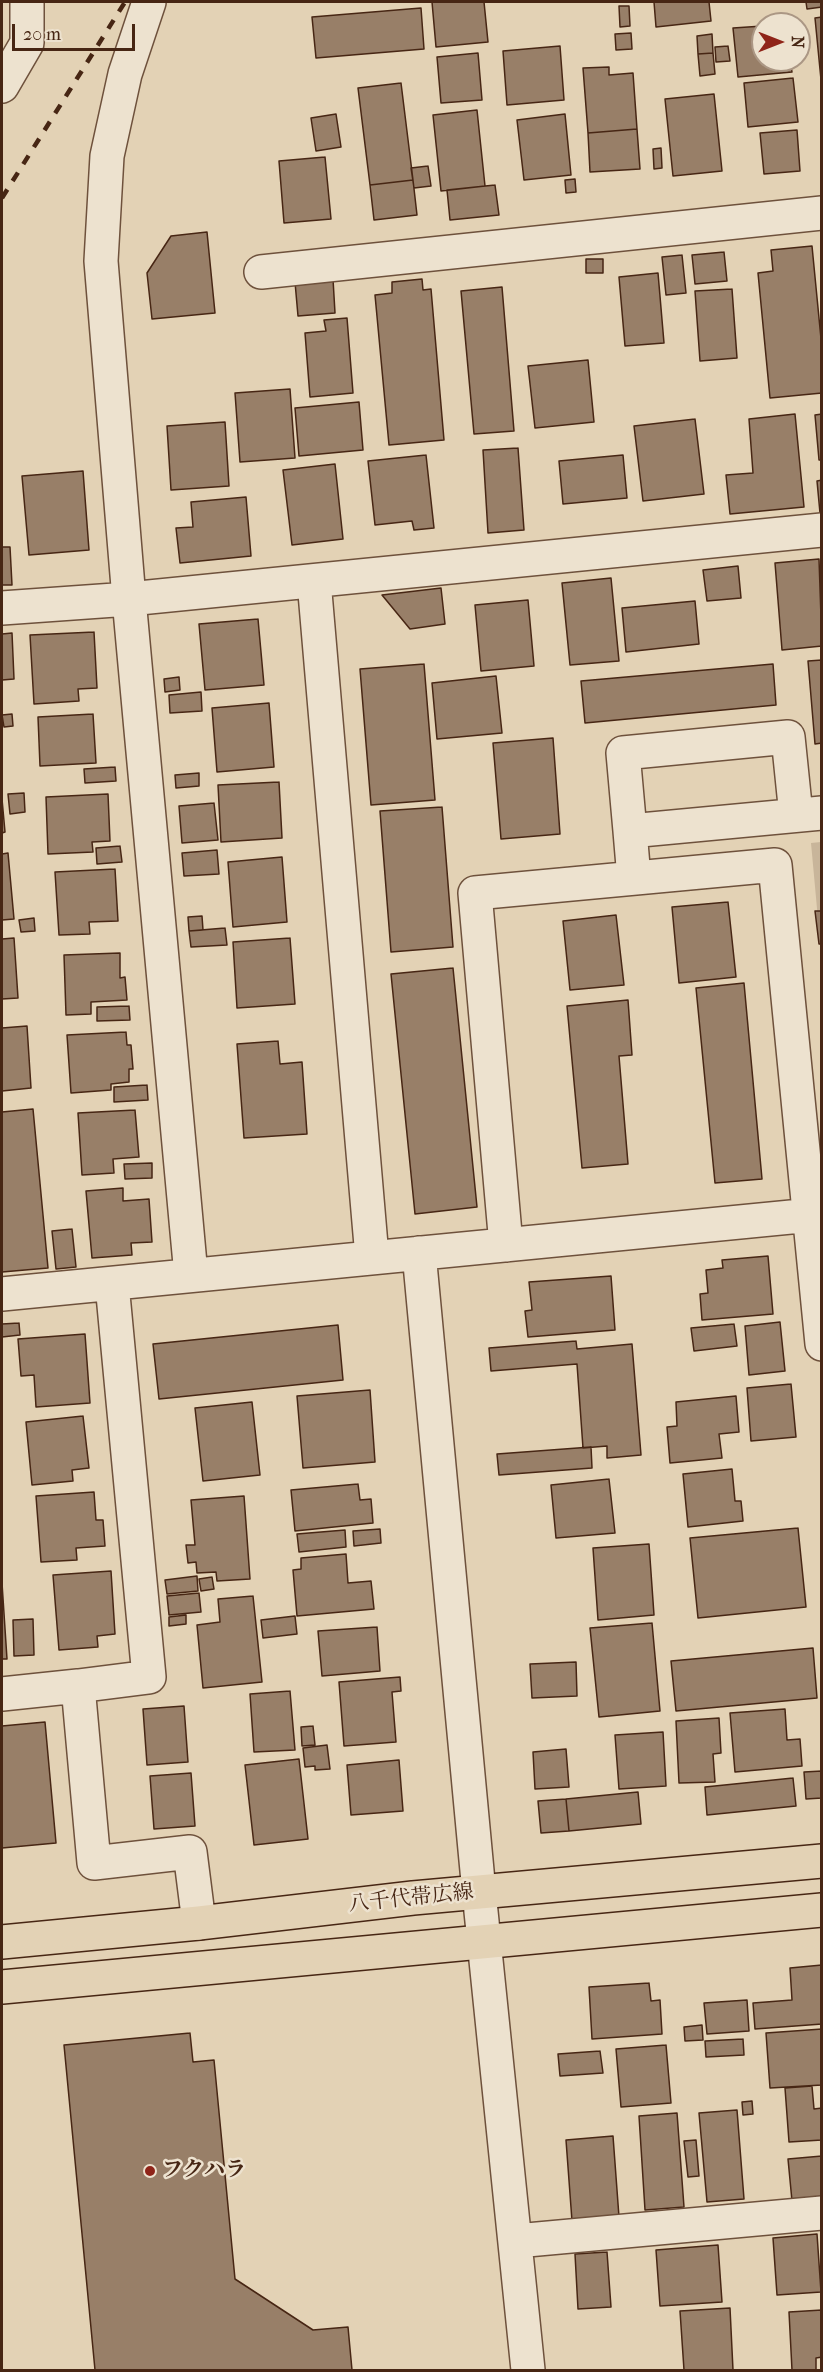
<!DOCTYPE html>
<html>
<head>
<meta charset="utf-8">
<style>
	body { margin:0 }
	#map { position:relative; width:823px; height:2372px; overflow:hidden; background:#e3d2b5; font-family:"IM FELL French Canon",serif }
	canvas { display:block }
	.frame { position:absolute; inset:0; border:3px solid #472614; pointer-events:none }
	.north { position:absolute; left:751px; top:12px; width:60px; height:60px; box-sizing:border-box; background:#ede2cf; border:2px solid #ab9784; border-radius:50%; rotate:90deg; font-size:16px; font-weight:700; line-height:24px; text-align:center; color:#472614 }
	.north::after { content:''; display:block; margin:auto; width:21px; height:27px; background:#8f2418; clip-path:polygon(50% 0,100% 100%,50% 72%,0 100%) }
	.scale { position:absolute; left:12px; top:24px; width:123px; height:27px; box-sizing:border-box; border:3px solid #472614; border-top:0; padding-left:8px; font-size:18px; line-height:21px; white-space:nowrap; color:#472614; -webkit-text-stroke:4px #ede2cf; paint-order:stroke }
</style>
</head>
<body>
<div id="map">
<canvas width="823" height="2372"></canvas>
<div class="frame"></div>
<div class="north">N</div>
<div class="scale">20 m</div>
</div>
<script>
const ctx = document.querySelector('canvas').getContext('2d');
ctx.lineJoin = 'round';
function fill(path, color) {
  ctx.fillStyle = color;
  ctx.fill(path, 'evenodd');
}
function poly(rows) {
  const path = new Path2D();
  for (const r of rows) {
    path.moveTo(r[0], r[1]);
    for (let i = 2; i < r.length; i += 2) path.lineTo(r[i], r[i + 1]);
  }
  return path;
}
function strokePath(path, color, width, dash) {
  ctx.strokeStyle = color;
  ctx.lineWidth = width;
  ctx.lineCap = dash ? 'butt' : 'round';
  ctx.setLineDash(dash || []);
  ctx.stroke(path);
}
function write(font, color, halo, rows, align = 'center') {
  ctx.font = font + ' "IM FELL French Canon","Noto Serif JP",serif';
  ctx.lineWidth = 5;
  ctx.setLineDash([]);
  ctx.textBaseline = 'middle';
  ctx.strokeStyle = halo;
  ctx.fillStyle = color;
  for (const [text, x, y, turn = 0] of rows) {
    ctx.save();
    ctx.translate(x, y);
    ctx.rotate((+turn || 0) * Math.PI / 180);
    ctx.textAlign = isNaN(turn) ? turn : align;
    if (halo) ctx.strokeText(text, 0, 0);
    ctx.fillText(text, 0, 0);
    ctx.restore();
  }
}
const green = poly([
	[821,842,821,952,811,843]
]);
const building = poly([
	[432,2,484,2,488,42,436,47,432,2],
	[654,2,709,2,711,21,656,27,654,2],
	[806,2,822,2,822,7,807,9,806,2],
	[619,6,629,6,630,26,620,27,619,6],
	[421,8,424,49,316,58,312,17,421,8],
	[822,17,822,90,815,18,822,17],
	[763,26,763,60,790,60,792,72,738,77,733,28,763,26],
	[631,33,632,49,616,50,615,34,631,33],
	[712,34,713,53,698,54,697,36,712,34],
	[560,46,564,100,507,105,503,51,560,46],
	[728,46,730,61,716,62,715,47,728,46],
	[478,53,482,100,441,103,437,57,478,53],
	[713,53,715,74,700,76,698,54,713,53],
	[609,67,609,75,633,73,637,129,588,133,583,68,609,67],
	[793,78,798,122,748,127,744,83,793,78],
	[401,83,413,180,370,185,358,88,401,83],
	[714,94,722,171,673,176,665,99,714,94],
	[477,110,485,186,441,191,433,115,477,110],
	[336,114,341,147,316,151,311,118,336,114],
	[565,114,571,175,524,180,517,120,565,114],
	[637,129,640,169,590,172,588,133,637,129],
	[797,130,800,171,764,174,760,133,797,130],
	[661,148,662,168,654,169,653,149,661,148],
	[325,157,331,219,284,223,279,161,325,157],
	[428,166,431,186,414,188,411,168,428,166],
	[575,179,576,192,566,193,565,180,575,179],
	[413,180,417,215,374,220,370,185,413,180],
	[495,185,499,215,450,220,447,190,495,185],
	[207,232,215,313,152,319,147,273,171,236,207,232],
	[812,246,822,349,822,393,770,398,758,273,773,271,771,250,812,246],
	[724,252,727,281,695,284,692,255,724,252],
	[682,255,686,293,666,295,662,257,682,255],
	[586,259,603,259,603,273,586,273,586,259],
	[658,273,664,343,625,346,619,277,658,273],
	[333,279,335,313,298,316,295,282,333,279],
	[422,279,423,290,431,289,444,440,389,445,375,295,392,293,392,282,422,279],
	[502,287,514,431,474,434,461,291,502,287],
	[732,289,737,358,700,361,695,291,732,289],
	[347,318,353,393,310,397,305,333,326,331,324,320,347,318],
	[588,360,594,422,535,428,528,366,588,360],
	[290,389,295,458,240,462,235,393,290,389],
	[359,402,363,450,299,456,295,408,359,402],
	[795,414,804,507,730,514,726,475,753,473,749,419,795,414],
	[822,414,822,460,819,460,815,415,822,414],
	[695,419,704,494,643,501,634,426,695,419],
	[225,422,229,486,171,490,167,426,225,422],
	[518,448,524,530,488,533,483,450,518,448],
	[426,455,434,528,414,530,412,521,375,525,368,461,426,455],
	[623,455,627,498,563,504,559,461,623,455],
	[335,464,343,539,292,545,283,470,335,464],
	[83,471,89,550,29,555,22,476,83,471],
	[822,480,822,512,820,513,817,481,822,480],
	[246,497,251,556,180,563,176,528,193,527,191,502,246,497],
	[2,547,10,547,12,585,2,585,2,547],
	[819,559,822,646,782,650,775,563,819,559],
	[738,566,741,598,707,601,703,570,738,566],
	[611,578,619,661,570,665,562,583,611,578],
	[441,588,445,624,410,629,382,595,441,588],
	[528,600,534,666,481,671,475,605,528,600],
	[695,601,699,644,626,652,622,608,695,601],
	[258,619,264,685,205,690,199,624,258,619],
	[94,632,97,688,78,689,79,701,34,704,30,635,94,632],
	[12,633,14,679,2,680,2,634,12,633],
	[822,660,822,743,815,744,808,661,822,660],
	[424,664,435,800,371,805,360,669,424,664],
	[773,664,776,705,585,723,581,681,773,664],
	[496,676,502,733,437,739,432,683,496,676],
	[179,677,180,690,165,692,164,679,179,677],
	[201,692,202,711,170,713,169,695,201,692],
	[269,703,274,767,217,772,212,708,269,703],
	[12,714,13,726,4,727,2,715,12,714],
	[93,714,96,763,40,766,38,717,93,714],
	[553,738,560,834,501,839,493,743,553,738],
	[115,767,116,781,85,783,84,769,115,767],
	[199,773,199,786,176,788,175,775,199,773],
	[279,782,282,838,221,842,218,785,279,782],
	[24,793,25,812,10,814,8,794,24,793],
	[108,794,110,841,92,842,93,852,48,854,46,797,108,794],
	[2,799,5,832,2,833,2,799],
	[214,803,218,840,182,843,179,806,214,803],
	[442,807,453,947,391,952,380,811,442,807],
	[120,846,122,862,97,864,96,848,120,846],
	[217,850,219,874,184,876,182,853,217,850],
	[8,853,14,919,2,920,2,854,8,853],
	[282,857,287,922,233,927,228,862,282,857],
	[115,869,118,921,89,922,90,934,59,935,55,872,115,869],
	[728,902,736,977,679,983,672,907,728,902],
	[815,911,822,911,822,944,819,944,815,911],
	[616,915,624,985,570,990,563,921,616,915],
	[202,916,203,930,189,931,188,917,202,916],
	[34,918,35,931,21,932,19,920,34,918],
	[225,928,227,945,191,947,189,931,225,928],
	[14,938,18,998,2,999,2,939,14,938],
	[290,938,295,1004,237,1008,233,942,290,938],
	[120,953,120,978,125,977,127,1000,91,1002,91,1014,66,1015,64,955,120,953],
	[453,968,477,1207,415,1214,391,974,453,968],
	[744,983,762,1179,715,1183,696,988,744,983],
	[628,1000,632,1055,619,1056,628,1164,582,1168,567,1006,628,1000],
	[129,1006,130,1020,97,1021,97,1007,129,1006],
	[27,1026,31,1088,2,1091,2,1028,27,1026],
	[126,1032,127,1045,131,1045,133,1069,129,1069,129,1082,111,1084,111,1090,71,1093,67,1035,126,1032],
	[278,1041,280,1064,302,1062,307,1134,244,1138,237,1044,278,1041],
	[147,1085,148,1100,114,1102,114,1087,147,1085],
	[33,1109,48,1268,2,1272,2,1112,33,1109],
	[135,1110,139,1157,113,1159,114,1173,82,1175,78,1113,135,1110],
	[152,1163,152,1178,125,1179,124,1164,152,1163],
	[123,1188,123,1201,149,1199,152,1242,131,1243,132,1255,92,1258,86,1191,123,1188],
	[72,1229,76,1267,56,1269,52,1231,72,1229],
	[768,1256,773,1314,702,1320,700,1294,708,1293,706,1270,723,1268,722,1260,768,1256],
	[611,1276,615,1330,528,1337,525,1311,532,1310,529,1282,611,1276],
	[780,1322,785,1371,749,1375,745,1326,780,1322],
	[19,1323,20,1335,2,1337,2,1324,19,1323],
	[734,1324,737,1346,694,1351,691,1328,734,1324],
	[338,1325,343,1380,159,1399,153,1344,338,1325],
	[85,1334,90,1403,36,1407,34,1375,21,1376,18,1339,85,1334],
	[576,1341,577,1349,632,1344,641,1455,607,1458,607,1446,583,1448,577,1364,491,1371,489,1348,576,1341],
	[791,1384,796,1437,751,1441,747,1388,791,1384],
	[370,1390,375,1462,303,1468,297,1396,370,1390],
	[736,1396,739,1432,719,1434,722,1458,670,1463,667,1427,677,1426,676,1402,736,1396],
	[252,1402,260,1475,203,1481,195,1408,252,1402],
	[83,1416,89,1468,72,1470,73,1481,32,1485,26,1422,83,1416],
	[591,1447,592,1468,499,1475,497,1454,591,1447],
	[732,1469,735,1501,741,1501,743,1521,688,1527,683,1474,732,1469],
	[609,1479,615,1533,556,1538,551,1485,609,1479],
	[358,1484,360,1500,371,1499,373,1523,295,1531,291,1490,358,1484],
	[94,1492,96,1520,103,1520,105,1546,76,1548,77,1560,41,1562,36,1496,94,1492],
	[244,1496,250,1579,217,1581,216,1572,197,1573,196,1562,188,1563,186,1545,195,1545,191,1500,244,1496],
	[798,1528,806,1607,698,1618,690,1538,798,1528],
	[380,1529,381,1543,354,1546,353,1531,380,1529],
	[345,1530,346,1547,299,1552,297,1534,345,1530],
	[649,1544,654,1615,598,1620,593,1548,649,1544],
	[346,1554,348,1583,371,1581,374,1609,297,1616,293,1570,301,1569,301,1558,346,1554],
	[111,1571,115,1634,97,1636,98,1647,59,1650,53,1575,111,1571],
	[197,1576,198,1591,167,1594,165,1580,197,1576],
	[212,1577,214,1589,201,1591,199,1579,212,1577],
	[2,1583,7,1659,2,1659,2,1583],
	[199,1593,201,1612,169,1615,167,1596,199,1593],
	[253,1596,262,1682,203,1688,197,1625,220,1622,218,1599,253,1596],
	[186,1615,186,1624,169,1626,169,1617,186,1615],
	[295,1616,297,1634,263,1638,261,1620,295,1616],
	[33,1619,34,1655,14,1656,13,1620,33,1619],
	[652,1623,660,1711,599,1717,590,1628,652,1623],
	[377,1627,380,1671,322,1676,318,1631,377,1627],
	[813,1648,817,1698,676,1711,671,1661,813,1648],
	[576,1662,577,1696,532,1698,530,1664,576,1662],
	[400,1677,401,1691,392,1692,396,1742,344,1746,339,1682,400,1677],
	[290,1691,295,1750,254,1752,250,1694,290,1691],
	[184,1706,188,1762,147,1765,143,1709,184,1706],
	[785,1709,787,1740,800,1739,802,1766,735,1772,730,1713,785,1709],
	[719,1718,721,1753,713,1754,715,1782,679,1783,676,1721,719,1718],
	[45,1722,56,1843,2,1848,2,1726,45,1722],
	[313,1726,315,1745,302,1746,301,1727,313,1726],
	[663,1732,666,1786,619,1789,615,1735,663,1732],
	[327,1745,330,1769,315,1770,315,1766,305,1767,303,1748,327,1745],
	[566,1749,569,1787,535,1789,533,1752,566,1749],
	[299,1759,308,1839,254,1845,245,1765,299,1759],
	[399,1760,403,1811,351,1815,347,1765,399,1760],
	[822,1771,822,1798,806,1799,804,1772,822,1771],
	[191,1773,195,1826,154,1829,150,1776,191,1773],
	[793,1778,796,1806,707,1815,705,1787,793,1778],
	[638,1792,641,1824,569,1831,566,1799,638,1792],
	[566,1799,569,1831,541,1833,538,1801,566,1799],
	[822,1965,822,2024,755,2029,753,2003,792,2000,790,1968,822,1965],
	[649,1983,651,2001,660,2000,662,2034,592,2039,589,1987,649,1983],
	[747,2000,749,2031,707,2034,704,2003,747,2000],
	[702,2025,703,2040,685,2041,684,2027,702,2025],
	[822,2029,822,2085,770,2088,766,2033,822,2029],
	[190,2033,193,2062,214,2060,235,2279,313,2330,348,2327,352,2370,95,2370,64,2045,190,2033],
	[743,2039,744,2055,706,2057,705,2041,743,2039],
	[666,2045,671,2103,621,2107,616,2049,666,2045],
	[600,2051,603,2073,560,2076,558,2054,600,2051],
	[812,2086,814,2109,822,2108,822,2140,789,2142,785,2088,812,2086],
	[752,2101,753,2114,743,2115,742,2102,752,2101],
	[737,2110,744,2199,707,2202,699,2113,737,2110],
	[677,2113,684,2207,645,2210,639,2116,677,2113],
	[613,2136,619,2217,572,2221,566,2140,613,2136],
	[696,2140,699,2176,688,2177,684,2141,696,2140],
	[822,2156,822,2220,794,2222,788,2159,822,2156],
	[817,2234,821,2292,777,2295,773,2238,817,2234],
	[718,2245,722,2302,660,2306,656,2250,718,2245],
	[607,2252,611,2307,578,2309,575,2254,607,2252],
	[730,2308,733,2370,684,2370,680,2311,730,2308],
	[822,2310,822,2357,816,2358,816,2370,792,2370,789,2312,822,2310]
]);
const minor = poly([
	[149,2,125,74,107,156,101,261,129,599,191,1275],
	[2,86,27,43,27,2],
	[261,272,822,213],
	[314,581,372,1257],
	[2,608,129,599,822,530],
	[630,831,623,753,788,737,796,815],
	[634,878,630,831,822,813],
	[506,1245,475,893,775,865,822,1344],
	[419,1253,479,1892,528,2370],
	[112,1284,149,1677,78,1686,94,1863,190,1852,199,1923],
	[2,1294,822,1214],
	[2,1694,78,1686],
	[516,2241,822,2213]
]);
const major = poly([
	[2,1942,199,1923,413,1898,822,1861],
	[2,1987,822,1910]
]);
const rail = poly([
	[2,198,125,2]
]);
const markers = [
	[150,2171,6,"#8f2418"]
];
const streetNames = [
	["八千代帯広線",411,1899,-6]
];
const poiNames = [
	["フクハラ",162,2171]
];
fill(green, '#c8b59a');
fill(building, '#987f68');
strokePath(building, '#472614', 1.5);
strokePath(minor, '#6e513c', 36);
strokePath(major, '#472614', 36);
strokePath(minor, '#ede2cf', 33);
strokePath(major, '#e3d2b5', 33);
strokePath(rail, '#472614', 4.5, [10, 10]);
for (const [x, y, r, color] of markers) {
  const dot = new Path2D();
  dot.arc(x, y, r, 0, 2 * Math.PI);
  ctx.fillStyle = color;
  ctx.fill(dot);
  strokePath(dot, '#ede2cf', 2);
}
write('21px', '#472614', '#ede2cf', streetNames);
write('bold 21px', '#472614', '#ede2cf', poiNames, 'left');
</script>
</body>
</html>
